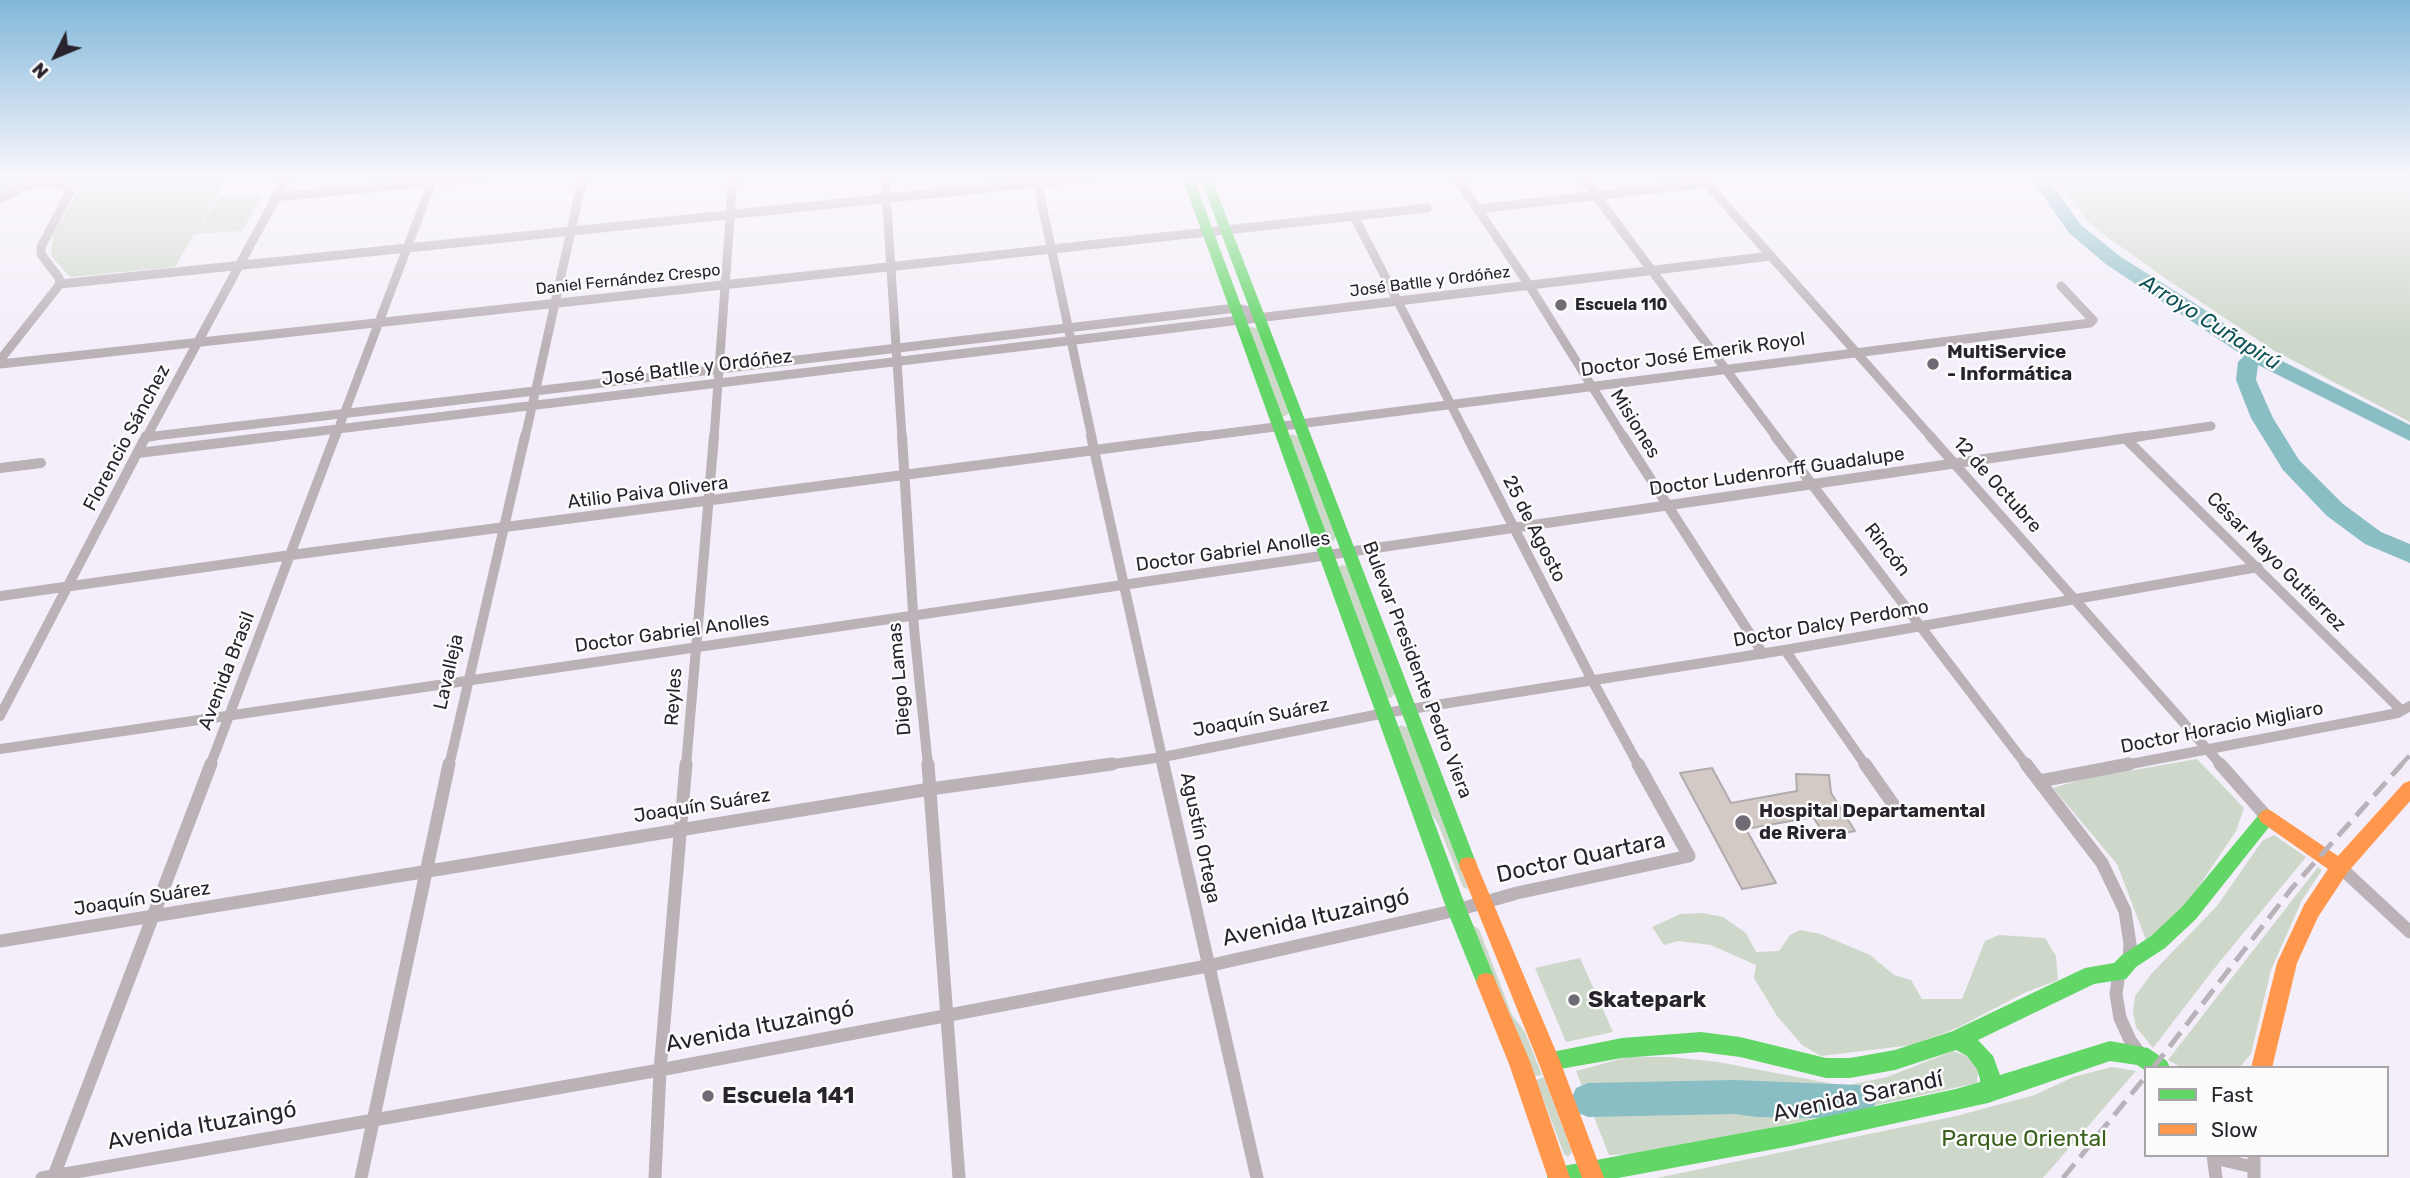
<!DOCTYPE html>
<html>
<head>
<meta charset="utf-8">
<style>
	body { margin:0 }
	#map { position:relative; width:2410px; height:1178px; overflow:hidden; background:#f3eef9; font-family:Rubik,sans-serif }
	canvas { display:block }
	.legend { position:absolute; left:2144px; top:1066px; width:245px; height:91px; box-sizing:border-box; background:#fbfbfb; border:2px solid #a7a5a8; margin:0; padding:9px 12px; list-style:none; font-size:21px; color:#28232c }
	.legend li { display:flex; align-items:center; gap:14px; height:35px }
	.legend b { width:35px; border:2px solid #a7a5a8 }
	.north { position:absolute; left:21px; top:21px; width:70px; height:70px; -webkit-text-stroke:5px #fbfbfb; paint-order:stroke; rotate:227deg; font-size:19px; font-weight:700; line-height:28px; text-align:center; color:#28232c }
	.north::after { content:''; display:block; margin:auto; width:24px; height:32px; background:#28232c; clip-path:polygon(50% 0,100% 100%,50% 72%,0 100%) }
</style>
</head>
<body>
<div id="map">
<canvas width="2410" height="1178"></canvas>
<ul class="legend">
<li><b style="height:9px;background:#63d668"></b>Fast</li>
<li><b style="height:9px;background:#ff974d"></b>Slow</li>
</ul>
<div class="north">N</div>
</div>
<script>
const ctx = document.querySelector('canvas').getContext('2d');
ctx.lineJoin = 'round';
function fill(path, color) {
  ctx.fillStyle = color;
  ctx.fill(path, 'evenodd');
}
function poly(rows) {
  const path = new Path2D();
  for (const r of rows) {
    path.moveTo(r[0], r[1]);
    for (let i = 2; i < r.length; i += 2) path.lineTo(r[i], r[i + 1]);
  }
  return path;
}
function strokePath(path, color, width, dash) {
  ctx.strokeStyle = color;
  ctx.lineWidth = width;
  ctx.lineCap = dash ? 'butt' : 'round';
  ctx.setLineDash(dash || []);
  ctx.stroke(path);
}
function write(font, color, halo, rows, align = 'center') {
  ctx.font = font + ' Rubik,sans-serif';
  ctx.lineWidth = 5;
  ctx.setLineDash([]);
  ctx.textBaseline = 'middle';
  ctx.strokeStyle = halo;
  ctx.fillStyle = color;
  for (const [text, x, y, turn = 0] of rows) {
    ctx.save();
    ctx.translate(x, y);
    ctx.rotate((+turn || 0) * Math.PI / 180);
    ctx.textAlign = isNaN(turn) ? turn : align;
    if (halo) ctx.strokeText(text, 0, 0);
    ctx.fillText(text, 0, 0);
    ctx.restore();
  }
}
const green = poly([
	[0,177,227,177,196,233,218,198,262,195,242,231,194,234,175,267,70,277,51,256,53,234,78,192,74,184,56,179,25,182,0,193],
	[2056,177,2410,177,2410,422,2273,350,2169,281,2092,226],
	[1249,327,1257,328,1289,413,1285,416,1282,416],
	[1292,434,1298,437,1336,537,1333,542,1325,538,1288,438],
	[1342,565,1347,566,1395,693,1391,698,1387,697,1337,568],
	[1401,725,1408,728,1468,889,1463,887,1438,824,1423,801,1398,727],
	[2197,759,2244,808,2236,831,2183,910,2146,940,2117,864,2053,788,2083,779],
	[2274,835,2306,857,2213,970,2153,1048,2136,1027,2133,1012,2135,996,2152,973,2217,906,2262,841],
	[2318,867,2322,870,2302,900,2271,970,2251,1054,2239,1068,2182,1068,2168,1060],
	[1703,913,1723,917,1746,933,1756,952,1779,951,1790,935,1800,930,1820,934,1870,955,1894,975,1911,980,1922,999,1962,999,1985,941,1999,935,2045,938,2056,956,2058,980,2024,993,1957,1028,1912,1045,1821,1056,1802,1045,1777,1016,1754,978,1756,965,1711,945,1678,941,1664,945,1652,927,1680,914],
	[1474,926,1479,929,1512,1015,1525,1032,1542,1075,1535,1076,1472,927],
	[1580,958,1613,1032,1566,1042,1535,968],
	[1953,1051,1966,1056,1973,1062,1978,1070,1977,1083,1650,1154,1609,1155,1576,1071,1628,1057,1670,1057,1718,1062,1844,1086,1887,1077],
	[2112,1067,2136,1071,2043,1178,1657,1178,1956,1116,2035,1095,2073,1077],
	[1544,1077,1572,1152,1568,1157,1564,1154,1536,1080]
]);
const river = poly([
	[2030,177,2047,177,2081,225,2121,257,2202,308,2266,353,2410,425,2410,441,2258,365,2256,380,2273,418,2299,460,2343,504,2381,532,2410,544,2410,563,2365,544,2327,516,2283,470,2251,418,2236,380,2238,362,2244,356,2107,265,2069,233,2030,177],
	[1734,1080,1859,1085,1871,1090,1876,1102,1871,1114,1859,1119,1757,1117,1734,1114,1588,1117,1576,1112,1571,1100,1576,1088,1588,1083,1734,1080]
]);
const building = poly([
	[1712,768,1731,803,1797,791,1796,774,1829,775,1831,793,1855,831,1826,837,1813,817,1746,829,1776,883,1742,889,1680,773,1712,768]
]);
const streetFar2 = poly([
	[885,177,902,438],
	[1036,177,1092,438],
	[1456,177,1529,285,1624,438],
	[1582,177,1777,438],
	[1701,177,1932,438],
	[276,197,485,177],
	[0,199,21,187,42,183,63,184,70,192,41,247,41,254,59,278,60,284,0,360],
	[1477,209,1707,183],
	[1354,216,1468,438],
	[60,284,1093,177],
	[0,364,1427,208],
	[146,437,1236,308,1254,312,1260,318],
	[146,438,287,177],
	[263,438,1771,256],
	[335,438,434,177],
	[525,438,583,177],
	[714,438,733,177],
	[1189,438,2090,323,2093,320,2061,286],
	[2130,438,2211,426]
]);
const streetFar1 = poly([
	[902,436,914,628,928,766],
	[1091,436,1164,766],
	[1467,436,1592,680,1639,766],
	[1623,436,1763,654],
	[1775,436,2027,766],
	[1930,436,2222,766],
	[146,437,153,436],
	[2126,439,2401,710],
	[138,453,278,436],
	[0,468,41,463],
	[0,596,291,555,1202,436],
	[1785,650,1866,766],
	[0,716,146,436],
	[0,749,2142,436],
	[210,766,335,436],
	[449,766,525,436],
	[686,766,714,436],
	[1099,766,1163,757,1385,713,1785,650,2258,567],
	[2120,766,2398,713,2410,706]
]);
const street = poly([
	[928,764,959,1178],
	[1163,764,1257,1178],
	[1865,764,1893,804],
	[2026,764,2102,863,2125,911,2130,944,2129,961],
	[2220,764,2266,816],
	[2040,781,2129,764],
	[2340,867,2410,932],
	[0,941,930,789,1112,764],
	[2119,972,2116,994,2120,1018,2130,1040,2141,1055],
	[2213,1155,2216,1178],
	[2254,1155,2254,1178],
	[2214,1158,2253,1167],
	[42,1178,660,1070,1207,966,1457,910,1517,893,1689,856,1638,764],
	[53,1178,211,764],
	[361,1178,449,764],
	[655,1178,660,1070,686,764]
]);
const fast = poly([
	[1182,177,1193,177,1467,910,1496,982,1493,989,1486,991,1479,989,1447,910,1182,177],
	[1200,177,1211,177,1477,865,1475,871,1468,873,1461,871,1459,865,1200,177],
	[2267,809,2273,812,2276,817,2273,822,2196,919,2165,948,2136,967,2126,979,2094,984,1978,1040,1993,1056,2000,1075,2110,1041,2148,1048,2167,1061,2170,1068,2146,1068,2146,1071,2137,1065,2110,1061,1988,1103,1791,1146,1618,1178,1547,1178,1550,1170,1558,1167,1791,1124,1956,1089,1980,1082,1980,1079,1977,1069,1967,1056,1956,1050,1895,1070,1850,1078,1826,1078,1740,1057,1701,1052,1622,1058,1549,1071,1542,1068,1538,1061,1542,1054,1622,1038,1701,1032,1740,1037,1826,1058,1850,1058,1895,1050,1953,1031,2085,968,2114,963,2122,955,2151,936,2182,907,2261,812,2267,809]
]);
const slow = poly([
	[2410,781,2410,801,2347,873,2318,917,2297,963,2272,1068,2251,1068,2277,963,2304,905,2328,869,2261,822,2258,817,2261,812,2267,809,2273,812,2338,856,2404,783,2410,781],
	[1468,857,1475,859,1477,865,1560,1061,1604,1178,1582,1178,1538,1061,1459,865,1461,859,1468,857],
	[1486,973,1493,975,1531,1064,1570,1178,1548,1178,1509,1064,1476,982,1479,975,1486,973]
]);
const railFar1 = poly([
	[2400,766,2410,755]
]);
const rail = poly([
	[2153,1068,2292,888,2402,764],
	[2063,1178,2146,1076]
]);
const markers = [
	[1561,305,7,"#6f6a74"],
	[1933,364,7,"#6f6a74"],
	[1743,823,9,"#6f6a74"],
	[1574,1000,7,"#6f6a74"],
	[708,1096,7,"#6f6a74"]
];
const farStreetnames = [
	["Daniel Fernández Crespo",628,280,-6],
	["José Batlle y Ordóñez",1430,282,-7]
];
const farPoinames = [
	["Escuela 110",1575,305]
];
const poiNames = [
	["MultiService",1947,353],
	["- Informática",1947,375],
	["Hospital Departamental",1759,812],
	["de Rivera",1759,834]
];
const streetNames = [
	["Doctor José Emerik Royol",1693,355,-8],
	["José Batlle y Ordóñez",697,368,-7],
	["Misiones",1635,424,58],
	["Florencio Sánchez",127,438,-62],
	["Doctor Ludenrorff Guadalupe",1777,472,-8],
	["12 de Octubre",1997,485,48],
	["Atilio Paiva Olivera",648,493,-7],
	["25 de Agosto",1534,529,63],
	["Rincón",1887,550,52],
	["Doctor Gabriel Anolles",1233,552,-8],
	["César Mayo Gutierrez",2276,562,45],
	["Doctor Dalcy Perdomo",1831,624,-10],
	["Doctor Gabriel Anolles",672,633,-8],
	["Bulevar Presidente Pedro Viera",1417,670,69],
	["Avenida Brasil",227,671,-69],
	["Lavalleja",449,672,-77],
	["Diego Lamas",900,679,-95],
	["Reyles",674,697,-86],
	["Joaquín Suárez",1261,718,-11],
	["Doctor Horacio Migliaro",2222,728,-11],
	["Joaquín Suárez",702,806,-9],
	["Agustín Ortega",1200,838,78],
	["Joaquín Suárez",142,899,-9]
];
const waterNames = [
	["Arroyo Cuñapirú",2210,323,32]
];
const nearStreetnames = [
	["Doctor Quartara",1581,858,-12],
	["Avenida Ituzaingó",1316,918,-13],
	["Avenida Ituzaingó",760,1027,-11],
	["Avenida Sarandí",1858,1097,-12],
	["Avenida Ituzaingó",202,1126,-10]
];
const nearPoinames = [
	["Skatepark",1588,1000],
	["Escuela 141",722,1096]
];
const nearParknames = [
	["Parque Oriental",2024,1139]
];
fill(green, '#ced8ca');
fill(river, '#8abec5');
fill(building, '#d3c9c5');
strokePath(building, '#b0abad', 2);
strokePath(streetFar2, '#bbb2b8', 9);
strokePath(streetFar1, '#bbb2b8', 10);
strokePath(street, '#bbb2b8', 13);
fill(fast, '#63d668');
fill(slow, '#ff974d');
strokePath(railFar1, '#b9b2b9', 4.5, [14, 7]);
strokePath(rail, '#b9b2b9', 5, [18, 9]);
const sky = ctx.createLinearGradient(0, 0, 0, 342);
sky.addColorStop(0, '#82b8da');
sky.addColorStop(0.52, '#faf7fc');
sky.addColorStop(1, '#faf7fc00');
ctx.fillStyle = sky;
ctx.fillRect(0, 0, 2410, 342);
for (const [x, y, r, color] of markers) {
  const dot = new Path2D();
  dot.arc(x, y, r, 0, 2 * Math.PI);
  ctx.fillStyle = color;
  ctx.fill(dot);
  strokePath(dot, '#fbfbfb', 2.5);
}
write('16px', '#28232c', '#fbfbfb', farStreetnames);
write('bold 16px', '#28232c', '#fbfbfb', farPoinames, 'left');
write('bold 19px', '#28232c', '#fbfbfb', poiNames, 'left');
write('19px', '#28232c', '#fbfbfb', streetNames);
write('italic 21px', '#0c5156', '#fbfbfb', waterNames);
write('23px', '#28232c', '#fbfbfb', nearStreetnames);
write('bold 23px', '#28232c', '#fbfbfb', nearPoinames, 'left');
write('23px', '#3b601c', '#fbfbfb', nearParknames);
</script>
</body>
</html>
